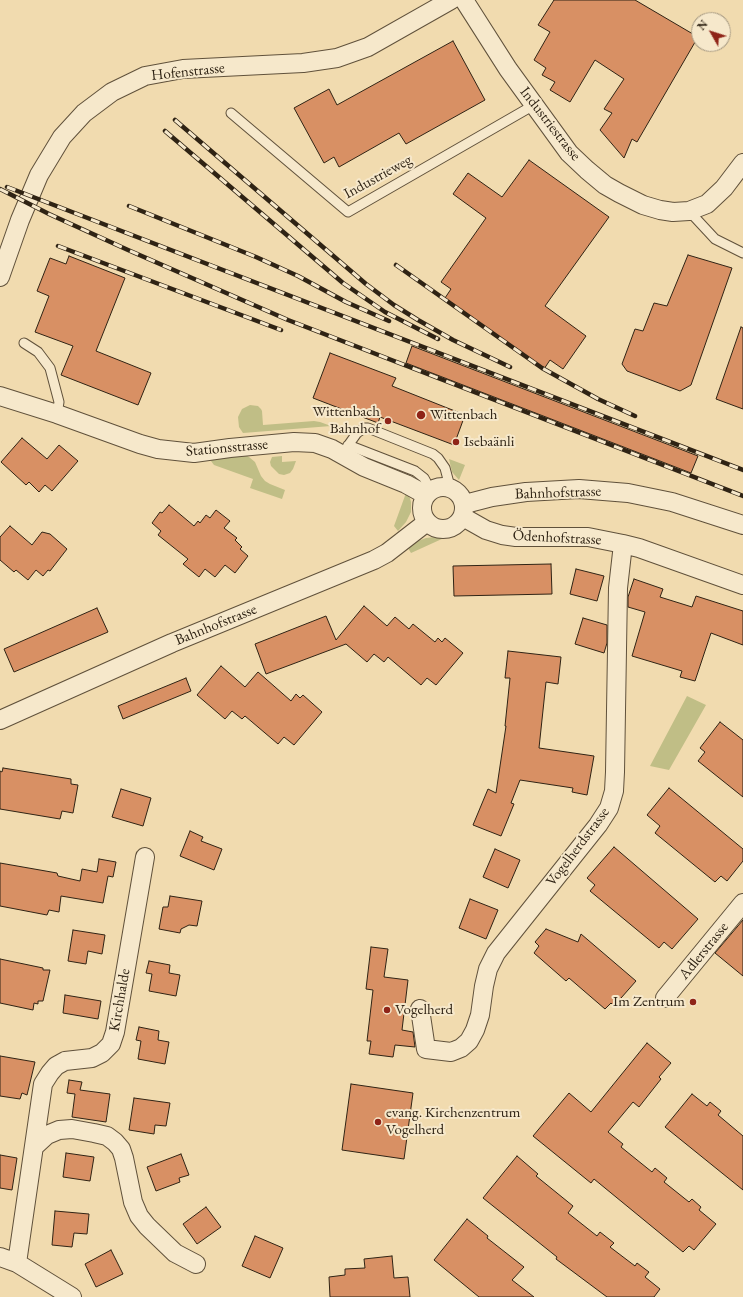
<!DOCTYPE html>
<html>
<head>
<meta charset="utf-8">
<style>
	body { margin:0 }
	#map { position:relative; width:743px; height:1297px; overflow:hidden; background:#f1dbaf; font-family:"EB Garamond",serif }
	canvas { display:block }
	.north { position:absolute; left:691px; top:12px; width:40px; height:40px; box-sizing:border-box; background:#f6e8cb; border:1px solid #a69982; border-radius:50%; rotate:309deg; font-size:11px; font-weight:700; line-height:16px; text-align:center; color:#2f2314 }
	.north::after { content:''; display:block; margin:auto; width:14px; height:18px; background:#8f2418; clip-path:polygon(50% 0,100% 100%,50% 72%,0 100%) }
</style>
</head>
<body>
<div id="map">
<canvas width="743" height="1297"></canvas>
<div class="north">N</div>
</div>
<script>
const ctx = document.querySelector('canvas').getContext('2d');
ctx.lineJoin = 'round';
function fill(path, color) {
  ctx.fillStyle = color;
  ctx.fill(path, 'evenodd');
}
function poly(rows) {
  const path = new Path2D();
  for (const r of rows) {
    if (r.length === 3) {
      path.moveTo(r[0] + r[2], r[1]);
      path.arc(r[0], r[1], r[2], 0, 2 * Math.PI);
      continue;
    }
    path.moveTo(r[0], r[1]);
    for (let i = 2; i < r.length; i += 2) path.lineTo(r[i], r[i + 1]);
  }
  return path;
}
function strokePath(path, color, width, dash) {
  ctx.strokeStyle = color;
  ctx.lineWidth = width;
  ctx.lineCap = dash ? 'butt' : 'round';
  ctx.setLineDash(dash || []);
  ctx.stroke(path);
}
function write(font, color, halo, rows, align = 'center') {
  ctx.font = font + ' "EB Garamond",serif';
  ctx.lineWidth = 4;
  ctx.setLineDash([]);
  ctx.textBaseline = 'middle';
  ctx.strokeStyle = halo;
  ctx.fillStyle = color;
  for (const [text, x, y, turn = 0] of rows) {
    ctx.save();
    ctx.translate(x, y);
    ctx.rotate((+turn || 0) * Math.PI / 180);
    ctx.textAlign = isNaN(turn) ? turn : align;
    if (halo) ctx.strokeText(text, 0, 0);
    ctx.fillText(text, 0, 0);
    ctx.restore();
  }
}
const green = poly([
	[250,405,258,406,261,409,262,411,263,425,314,421,320,422,331,426,243,433,239,427,238,417,242,409],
	[244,454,249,457,255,462,261,476,265,481,270,484,285,490,282,499,250,488,253,479,214,465,211,461,212,458],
	[282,456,282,462,296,461,293,469,290,473,284,475,279,474,271,466,270,462,272,457],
	[449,459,465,465,459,480,452,472],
	[406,493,410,498,411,502,411,512,406,522,398,531,394,526],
	[435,537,444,538,411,553,408,548,418,541,426,538],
	[687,696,706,705,669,770,650,766]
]);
const building = poly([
	[554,0,635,0,698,37,637,142,632,139,624,158,600,130,612,113,604,109,624,79,595,60,570,102,550,90,555,82,542,75,546,68,534,60,550,32,538,25,554,0],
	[453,41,485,100,406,144,399,133,339,167,334,157,324,163,294,108,329,89,337,105,453,41],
	[529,160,609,217,545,306,586,336,563,369,550,360,544,369,445,298,451,289,441,282,486,218,453,194,468,173,502,197,529,160],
	[688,255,732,268,691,385,680,391,627,371,622,364,635,329,643,331,654,303,667,306,688,255],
	[69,256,125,278,96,351,151,373,138,405,61,375,73,346,35,332,49,296,37,291,50,258,66,264,69,256],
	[741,327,743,328,743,409,716,399,741,327],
	[412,346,698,456,691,473,406,363,412,346],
	[330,353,396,378,392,386,465,415,454,445,380,417,378,423,313,398,330,353],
	[22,438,47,459,59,445,78,461,52,491,45,485,39,492,29,482,26,485,1,462,22,438],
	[169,505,194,526,198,521,200,523,206,515,210,518,216,510,230,521,224,528,237,538,235,540,242,547,240,549,248,556,235,573,225,565,215,577,205,569,199,577,183,564,188,559,158,535,161,531,152,523,160,512,162,513,169,505],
	[10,526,32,545,42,532,50,534,67,549,50,571,48,570,43,576,36,570,28,580,16,570,14,572,0,560,0,537,10,526],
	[551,564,552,594,454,596,453,566,551,564],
	[576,569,604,576,597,601,570,594,576,569],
	[634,579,663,589,660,597,692,607,696,596,743,611,743,645,711,633,695,681,680,677,682,671,632,656,645,612,628,607,628,597,634,579],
	[364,606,387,626,395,617,409,629,413,624,435,642,438,638,442,642,445,638,463,653,436,685,427,678,421,685,388,657,384,662,374,654,367,662,346,644,266,674,255,644,326,616,336,640,364,606],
	[97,608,108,632,14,672,4,649,97,608],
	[583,618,607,625,607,643,604,653,575,644,583,618],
	[508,651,561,657,558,684,546,682,539,748,594,756,587,795,572,792,573,788,520,780,511,803,514,804,501,836,473,825,488,789,496,793,506,726,505,726,510,678,505,678,508,651],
	[221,666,245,687,258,672,291,701,296,694,300,698,303,695,322,712,294,745,284,737,278,744,245,716,242,719,232,711,225,719,197,695,221,666],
	[186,678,191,691,123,719,118,706,186,678],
	[720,722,743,740,743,797,698,761,705,752,700,748,720,722],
	[3,768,71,779,71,784,78,785,73,813,62,811,60,819,0,809,0,771,2,772,3,768],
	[669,788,743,849,743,861,727,881,721,876,715,882,655,833,660,826,647,815,669,788],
	[121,789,151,798,143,826,112,817,121,789],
	[190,831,203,837,201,841,222,849,214,870,180,856,190,831],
	[614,847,698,919,672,949,664,942,659,948,590,891,595,885,587,878,614,847],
	[495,849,520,860,508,888,483,877,495,849],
	[99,859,116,862,113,877,108,876,103,903,61,896,59,912,49,910,47,915,0,906,0,863,57,873,58,876,80,881,82,869,97,872,99,859],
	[170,896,202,901,197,926,189,925,181,929,180,933,159,929,163,907,168,907,170,896],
	[470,899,498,910,486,939,459,928,470,899],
	[743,920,743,976,715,953,743,920],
	[546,929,578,942,581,934,636,981,614,1006,611,1003,605,1009,569,978,566,981,534,953,539,946,535,942,546,929],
	[73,930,105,935,102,954,88,951,86,964,68,961,73,930],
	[371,947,388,949,384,977,408,980,402,1030,413,1032,415,1047,395,1045,393,1057,369,1054,371,1041,367,1041,373,990,366,989,371,947],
	[0,959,43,968,43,970,50,970,43,1001,38,1001,38,1004,34,1003,33,1010,0,1003,0,959],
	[149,961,170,965,169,973,180,975,176,996,149,991,152,974,146,973,149,961],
	[65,995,101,1001,98,1019,63,1013,65,995],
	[139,1027,159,1031,158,1040,169,1042,165,1064,138,1059,141,1041,136,1040,139,1027],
	[647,1043,671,1063,659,1077,661,1079,639,1107,633,1102,608,1132,623,1144,621,1147,652,1172,655,1168,667,1178,664,1182,689,1202,692,1199,701,1207,699,1210,716,1224,694,1250,689,1246,683,1252,594,1179,591,1183,533,1136,569,1093,591,1112,647,1043],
	[0,1056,35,1062,27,1095,22,1093,20,1099,0,1096,0,1056],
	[69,1080,82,1082,80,1090,110,1094,106,1122,72,1117,75,1094,67,1093,69,1080],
	[351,1084,413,1093,404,1159,342,1150,351,1084],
	[692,1094,707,1106,710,1102,721,1111,718,1115,743,1136,743,1190,665,1127,692,1094],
	[134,1098,170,1103,166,1126,155,1125,154,1134,129,1130,134,1098],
	[66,1153,94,1157,90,1181,63,1177,66,1153],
	[181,1154,189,1175,179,1178,180,1182,156,1191,147,1167,181,1154],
	[0,1155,17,1158,12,1190,0,1188,0,1155],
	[517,1156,538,1174,536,1176,573,1206,568,1213,597,1236,600,1232,614,1243,610,1247,635,1266,637,1263,649,1272,645,1277,660,1289,654,1297,607,1297,556,1259,557,1257,483,1198,517,1156],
	[206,1207,221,1227,197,1244,183,1224,206,1207],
	[55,1211,89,1214,87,1234,74,1233,72,1247,52,1245,55,1211],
	[467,1219,488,1236,487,1238,524,1267,512,1280,534,1297,479,1297,434,1260,467,1219],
	[255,1236,283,1248,270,1278,242,1266,255,1236],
	[111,1250,123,1274,96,1287,85,1264,111,1250],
	[392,1256,394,1278,408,1277,410,1297,330,1297,329,1277,345,1275,345,1269,365,1268,364,1259,392,1256]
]);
const lane = poly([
	[231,113,348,212,534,105],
	[689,211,715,239,743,253],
	[24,343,38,352,50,368,59,402,57,414],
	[348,445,415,471,424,478,431,491],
	[342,454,357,433,364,428,368,428,433,454,438,458,445,468,450,487]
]);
const street = poly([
	[464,0,508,69,569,153,587,170,605,185,619,193,643,205,660,210,673,212,689,211,707,204,724,188,743,163],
	[0,277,20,220,39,175,62,137,84,113,112,92,145,76,183,69,303,63,337,58,368,47,451,0],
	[0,396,57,414,140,444,158,449,194,453,230,448,294,442,315,443,332,449,364,467,406,484,426,495],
	[443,508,21],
	[465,504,492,497,526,492,579,489,628,493,672,502,743,525],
	[463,517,486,530,502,535,516,537,588,537,623,544,639,548,743,585],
	[0,720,172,643,374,560,387,553,427,522],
	[665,998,743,903],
	[420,1009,426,1049,451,1052,461,1048,469,1041,475,1030,480,1015,484,986,488,969,496,953,598,825,609,808,614,791,615,772,618,588,623,544],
	[34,1147,47,1135,59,1130,72,1129,94,1133,107,1136,115,1142,121,1149,124,1158,133,1202,139,1216,147,1226,175,1253,196,1264],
	[0,1257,17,1263,72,1297],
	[17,1263,43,1084,50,1073,56,1066,65,1061,92,1058,102,1053,111,1044,115,1032,145,857]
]);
const rail = poly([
	[175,120,366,284,394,305,418,320,453,340,510,367],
	[165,131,343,283,385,312,438,339],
	[7,187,743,470],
	[0,189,49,214,128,250,288,320,743,496],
	[129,206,256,257,298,276,346,302,389,321],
	[58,246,281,330],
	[396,265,542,368,598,399,635,416]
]);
const markers = [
	[421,415,5,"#8f2418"],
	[388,421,4,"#8f2418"],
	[456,442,4,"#8f2418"],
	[693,1002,4,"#8f2418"],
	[387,1010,4,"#8f2418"],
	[378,1122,4,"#8f2418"]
];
const streetNames = [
	["Hofenstrasse",188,72,-6],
	["Industriestrasse",550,124,52],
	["Industrieweg",378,177,-29],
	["Stationsstrasse",227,448,-5],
	["Bahnhofstrasse",558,493,-2],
	["Ödenhofstrasse",557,538,3],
	["Bahnhofstrasse",216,625,-22],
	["Vogelherdstrasse",578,847,-53],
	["Adlerstrasse",704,951,-51],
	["Kirchhalde",120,1000,-80]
];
const poiNames = [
	["Wittenbach",380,412,"right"],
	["Bahnhof",380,429,"right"],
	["Wittenbach",430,415],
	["Isebaänli",464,442],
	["Im Zentrum",685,1002,"right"],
	["Vogelherd",395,1010],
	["evang. Kirchenzentrum",386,1113],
	["Vogelherd",386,1130]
];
fill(green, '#c0be86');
fill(building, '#d89064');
strokePath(building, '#2f2314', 1);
strokePath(lane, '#60513b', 11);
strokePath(street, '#60513b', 20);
strokePath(lane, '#f6e8cb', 9);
strokePath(street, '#f6e8cb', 18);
strokePath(rail, '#2f2314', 4.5);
strokePath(rail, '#f6e8cb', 3, [9]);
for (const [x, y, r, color] of markers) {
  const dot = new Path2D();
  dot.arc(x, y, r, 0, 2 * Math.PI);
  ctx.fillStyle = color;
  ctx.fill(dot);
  strokePath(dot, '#f6e8cb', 1.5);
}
write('15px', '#2f2314', '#f6e8cb', streetNames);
write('15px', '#2f2314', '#f6e8cb', poiNames, 'left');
</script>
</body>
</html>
